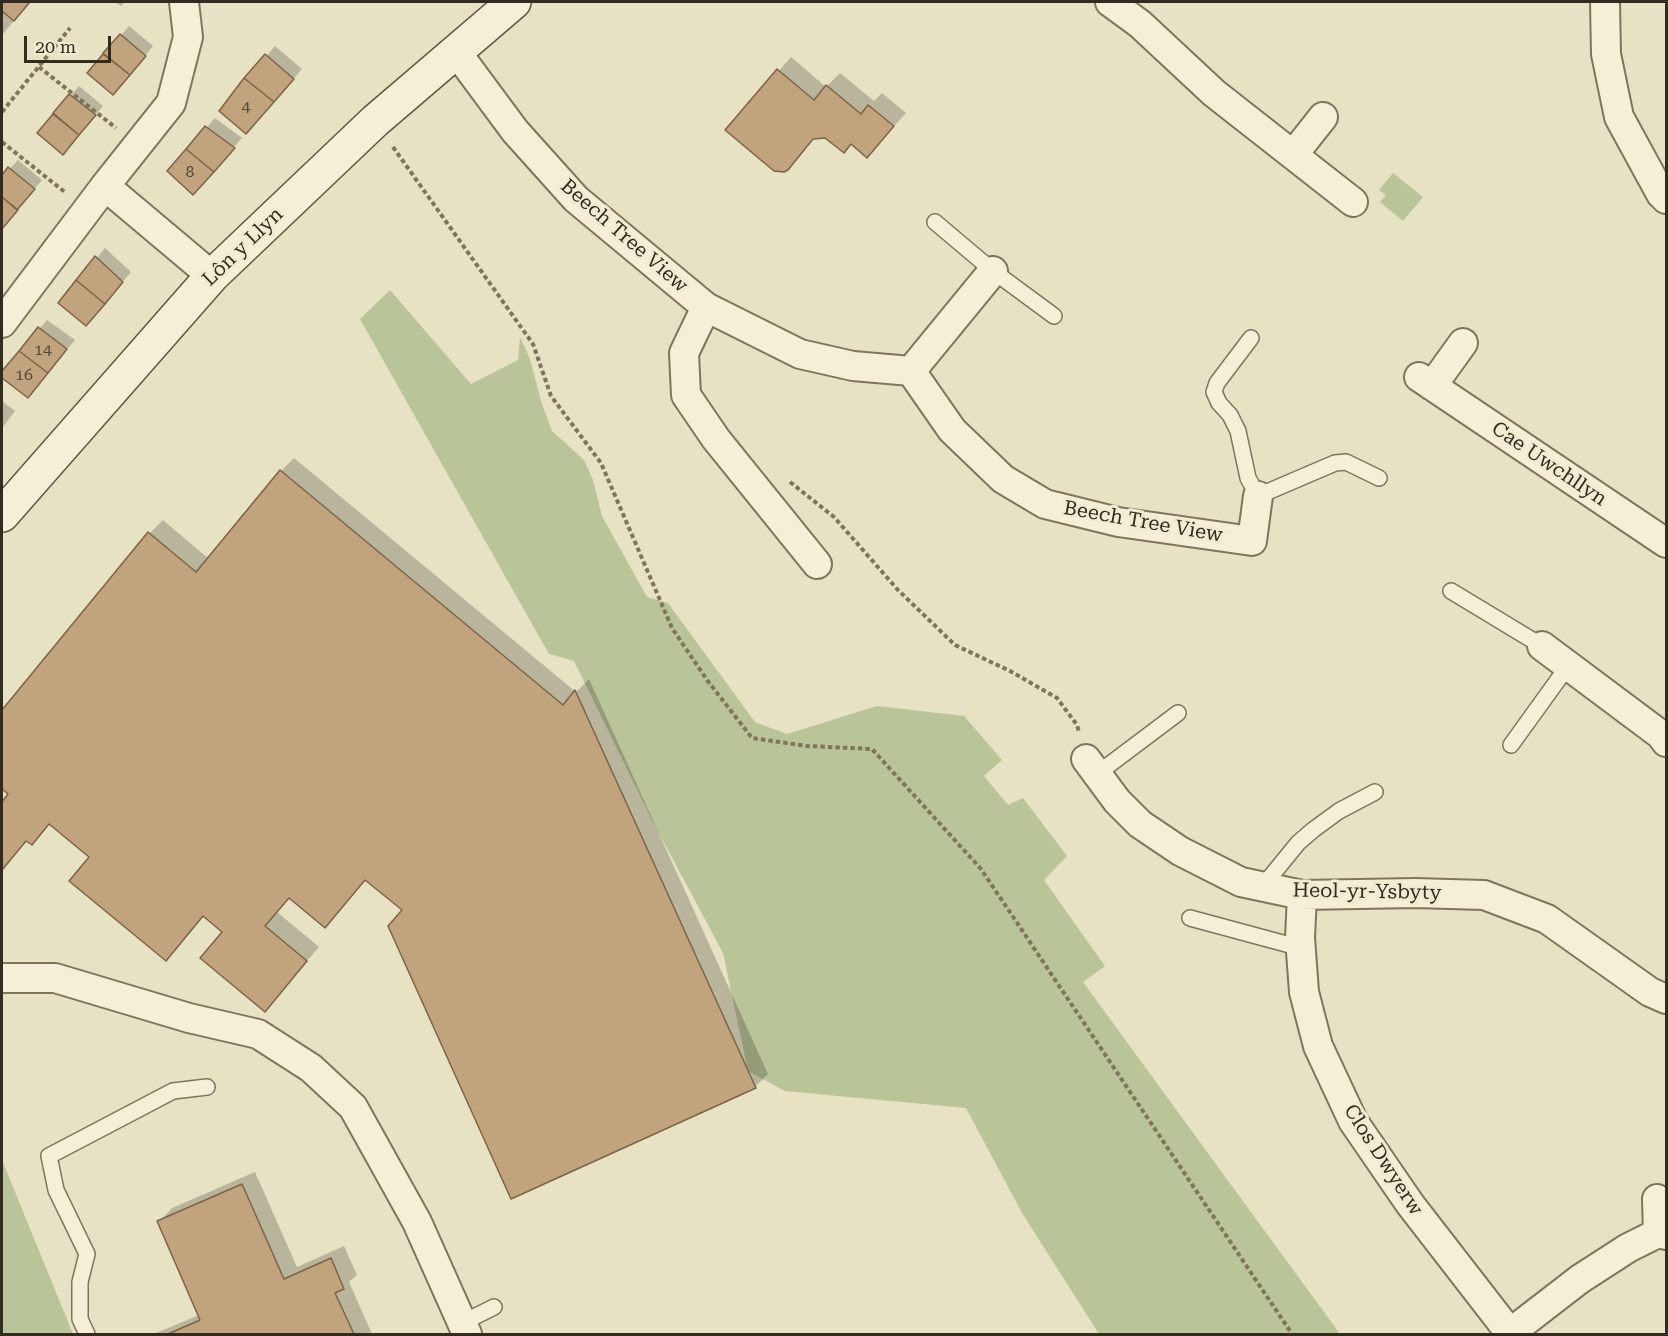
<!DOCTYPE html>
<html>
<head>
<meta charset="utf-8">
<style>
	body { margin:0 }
	#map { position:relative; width:1668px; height:1336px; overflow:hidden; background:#e8e2c4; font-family:"Roboto Serif",serif }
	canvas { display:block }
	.frame { position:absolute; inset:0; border:3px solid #322b1f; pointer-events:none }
	.scale { position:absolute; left:24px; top:36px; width:87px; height:27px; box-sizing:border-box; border:3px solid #322b1f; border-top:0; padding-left:8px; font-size:18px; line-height:21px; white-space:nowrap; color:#322b1f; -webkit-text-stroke:4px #f0ecd2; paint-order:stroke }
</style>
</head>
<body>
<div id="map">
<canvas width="1668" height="1336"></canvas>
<div class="frame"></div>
<div class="scale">20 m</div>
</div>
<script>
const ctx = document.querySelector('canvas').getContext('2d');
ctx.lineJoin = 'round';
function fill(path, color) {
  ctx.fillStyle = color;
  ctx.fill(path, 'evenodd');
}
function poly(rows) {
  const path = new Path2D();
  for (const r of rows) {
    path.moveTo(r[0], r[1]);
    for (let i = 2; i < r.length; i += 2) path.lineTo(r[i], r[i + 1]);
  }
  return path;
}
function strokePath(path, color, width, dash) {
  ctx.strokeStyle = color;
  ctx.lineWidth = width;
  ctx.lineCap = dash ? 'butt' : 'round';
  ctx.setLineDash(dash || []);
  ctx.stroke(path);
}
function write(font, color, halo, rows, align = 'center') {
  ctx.font = font + ' "Roboto Serif",serif';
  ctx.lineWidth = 6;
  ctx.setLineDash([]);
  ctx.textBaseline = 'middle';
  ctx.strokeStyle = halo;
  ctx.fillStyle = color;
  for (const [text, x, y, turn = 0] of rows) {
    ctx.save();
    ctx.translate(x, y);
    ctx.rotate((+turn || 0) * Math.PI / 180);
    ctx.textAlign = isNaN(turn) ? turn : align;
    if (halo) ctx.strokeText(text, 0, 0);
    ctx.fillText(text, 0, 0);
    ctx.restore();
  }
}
const green = poly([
	[1393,173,1423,197,1403,221,1380,202,1386,195,1379,190],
	[390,290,471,384,518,360,520,337,530,359,541,401,552,431,584,460,593,480,602,516,647,597,668,603,755,722,787,734,877,706,964,716,1002,760,984,776,1008,805,1023,798,1067,856,1044,880,1105,966,1083,982,1340,1334,1099,1334,1022,1213,966,1108,785,1091,748,1071,723,953,654,824,574,661,549,654,360,319],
	[2,1160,73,1334,2,1334]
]);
const shadow = poly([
	[2,2,30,2,2,35],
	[115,2,125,2,121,6],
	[129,26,153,46,122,85,89,73],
	[275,46,302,69,254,124,221,111],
	[791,57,826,87,840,73,874,101,882,93,906,113,867,156,852,143,825,136,815,137,787,169,727,130],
	[79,86,103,106,63,153,39,133],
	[215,118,242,138,201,184,169,171],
	[18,160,42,180,2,227,2,177],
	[105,248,131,272,94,315,60,303],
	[47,320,75,340,28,396,2,376,2,373],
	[2,401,15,411,2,428],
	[294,458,576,692,589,679,768,1074,755,1087,404,910,366,879,325,926,290,897,277,912,319,947,265,1010,224,932,204,916,166,959,91,857,50,823,31,843,27,840,2,871,2,804,10,794,2,787,2,713,150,533,163,520,209,559,281,471],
	[255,1172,297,1267,344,1246,357,1275,349,1282,372,1334,154,1334,199,1315,159,1222,172,1208]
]);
const building = poly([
	[2,2,30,2,14,21,2,11,2,2],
	[120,34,146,56,130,75,103,53,120,34],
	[103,54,130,75,113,95,87,73,103,54],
	[265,54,294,79,274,102,244,78,265,54],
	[777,69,814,100,826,85,861,114,868,105,894,126,867,158,851,144,844,153,825,138,813,139,788,170,784,172,774,171,725,130,777,69],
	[244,78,274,102,246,134,219,111,244,78],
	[69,94,96,115,79,135,53,113,69,94],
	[53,114,79,135,63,155,37,133,53,114],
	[205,126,235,148,214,172,186,149,205,126],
	[186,149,214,172,193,195,167,171,186,149],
	[8,167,35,189,17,210,2,197,2,175,8,167],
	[2,197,18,210,2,229,2,197],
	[95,256,123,282,105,304,76,280,95,256],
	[76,280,105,304,86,326,58,303,76,280],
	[38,327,67,349,48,373,19,351,38,327],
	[19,351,48,373,28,398,2,378,2,371,19,351],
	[280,470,563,705,575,690,756,1088,511,1199,388,926,402,910,365,880,325,928,289,898,265,926,307,961,265,1012,200,958,222,932,203,916,166,961,69,881,89,857,49,824,32,845,26,841,2,870,2,802,8,794,2,789,2,710,148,532,196,572,280,470],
	[242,1184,284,1279,331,1258,344,1289,335,1293,354,1334,168,1334,200,1320,157,1221,242,1184]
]);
const path = poly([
	[39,67,116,128],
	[2,112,70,28],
	[2,142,66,193],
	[393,147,533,344,551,396,601,463,672,628,707,680,752,738,807,746,872,749,981,869,1292,1334],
	[790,482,834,517,898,590,955,645,1010,671,1057,698,1077,725,1079,732]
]);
const lane = poly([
	[935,222,993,271,1054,316],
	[1251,338,1217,383,1214,392,1219,403,1230,415,1238,431,1248,478,1258,496,1335,463,1346,462,1379,478],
	[1451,591,1542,646],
	[1511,745,1568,666],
	[1097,774,1178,713],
	[1263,886,1298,843,1313,830,1339,811,1375,792],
	[1190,918,1301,948],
	[462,1323,494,1307],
	[87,1334,80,1319,80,1282,87,1254,56,1190,49,1156,173,1091,207,1087]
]);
const street = poly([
	[1110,2,1140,24,1214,93,1353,202],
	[1605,2,1606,54,1619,117,1661,194,1666,199],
	[455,50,515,131,576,199,706,307,800,354,853,366,911,371],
	[1293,155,1323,117],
	[105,186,212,276],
	[706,307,684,353,686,395,716,439,817,564],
	[2,323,105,186,171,103,188,37,184,2],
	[911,371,952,430,1003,479,1045,504,1118,522,1252,541,1258,496],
	[911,371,993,271],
	[1419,377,1666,543],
	[1432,386,1463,343],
	[1542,646,1661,735,1666,742],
	[1086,759,1117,801,1140,824,1180,851,1241,882,1302,895,1415,893,1484,895,1547,919,1650,992,1666,999],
	[1302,895,1300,938,1304,992,1318,1046,1353,1121,1410,1204,1510,1333,1580,1279,1628,1248,1658,1233],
	[2,978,55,978,189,1018,258,1034,311,1068,353,1107,417,1222,467,1334],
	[1657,1199,1658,1233,1666,1235]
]);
const secondary = poly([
	[2,515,212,276,375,121,514,2]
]);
const numberNames = [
	["4",246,107],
	["8",190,172],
	["14",43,350],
	["16",24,375]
];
const streetNames = [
	["Beech Tree View",624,236,41],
	["Lôn y Llyn",243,247,-44],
	["Cae Uwchllyn",1549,464,34],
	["Beech Tree View",1143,522,10],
	["Heol-yr-Ysbyty",1367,892,1],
	["Clos Dwyerw",1383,1160,57]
];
fill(green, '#b9c499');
fill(shadow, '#0003');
fill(building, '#c1a47e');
strokePath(building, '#7c6345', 1.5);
strokePath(lane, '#80755c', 18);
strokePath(street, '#80755c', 32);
strokePath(secondary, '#625640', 36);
strokePath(path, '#80755c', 4, [4.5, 3]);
strokePath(lane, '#f4efd6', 15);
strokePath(street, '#f4efd6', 28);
strokePath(secondary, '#f4efd6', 33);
write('16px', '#564937', null, numberNames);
write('20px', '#322b1f', '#f0ecd2', streetNames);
</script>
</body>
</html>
